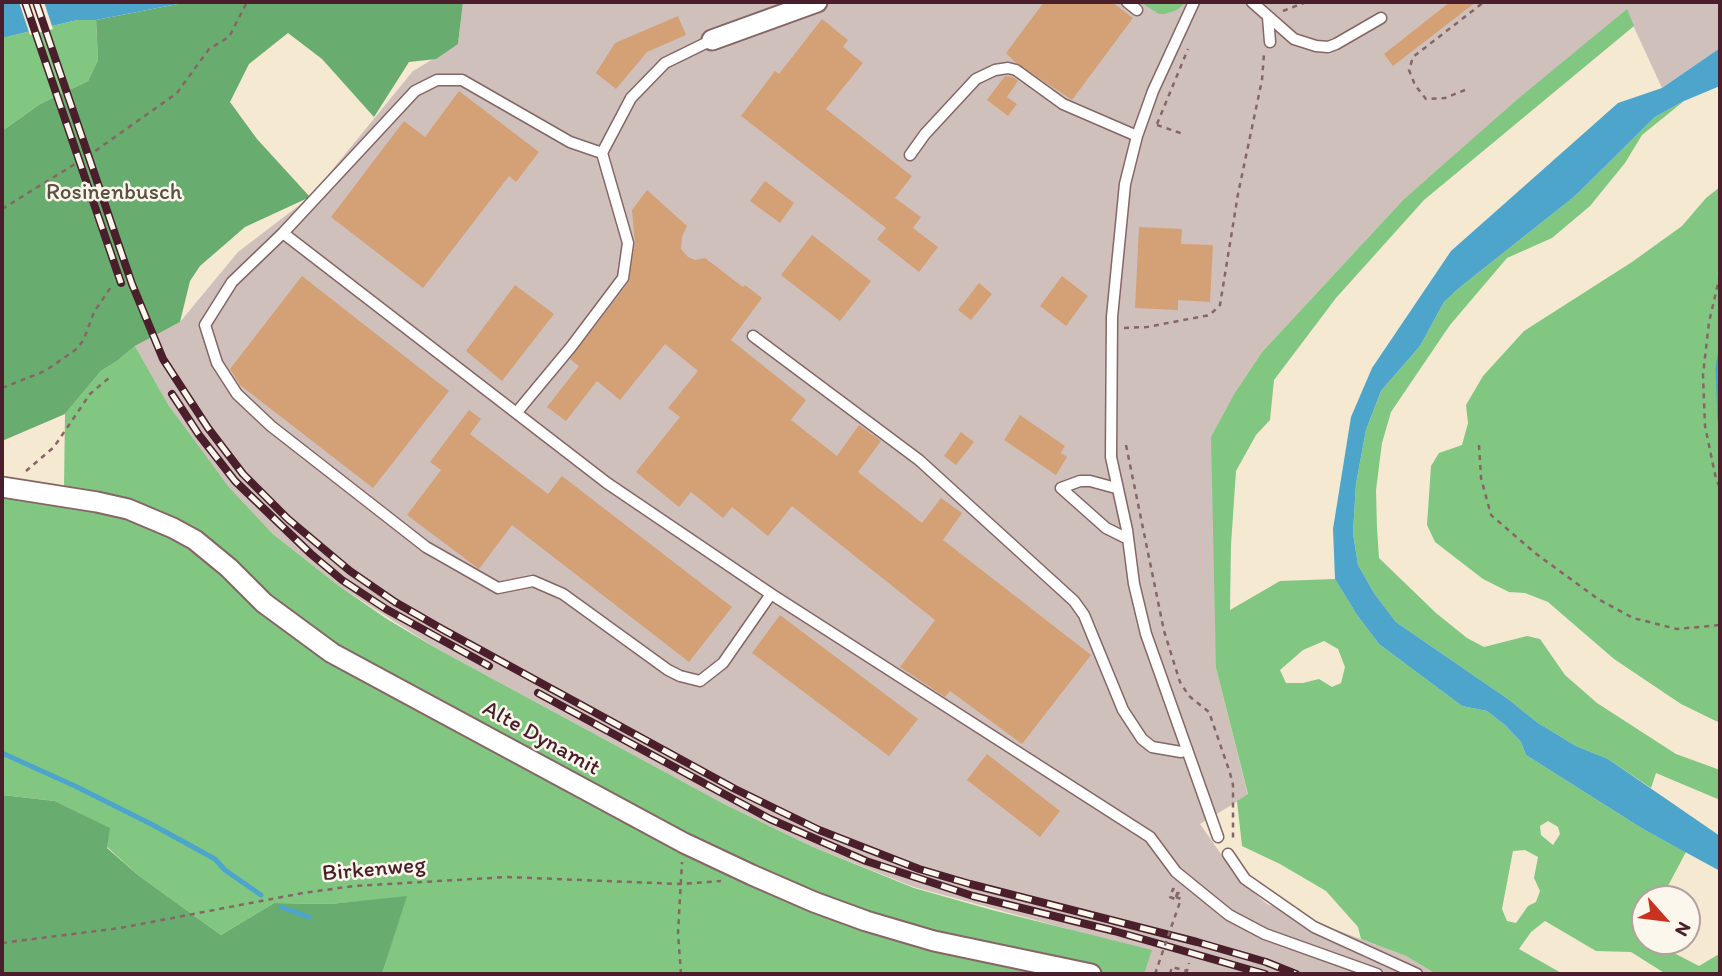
<!DOCTYPE html>
<html>
<head>
<meta charset="utf-8">
<style>
	body { margin:0 }
	#map { position:relative; width:1722px; height:976px; overflow:hidden; background:#f5e9d2; font-family:Itim,sans-serif }
	canvas { display:block }
	.frame { position:absolute; inset:0; border:4px solid #4a1f2b; pointer-events:none }
	.north { position:absolute; left:1631px; top:885px; width:70px; height:70px; box-sizing:border-box; background:#fbf7ec; border:2px solid #b4a19f; border-radius:50%; rotate:118deg; font-size:19px; font-weight:700; line-height:28px; text-align:center; color:#4a1f2b }
	.north::after { content:''; display:block; margin:auto; width:24px; height:32px; background:#c8321e; clip-path:polygon(50% 0,100% 100%,50% 72%,0 100%) }
</style>
</head>
<body>
<div id="map">
<canvas width="1722" height="976"></canvas>
<div class="frame"></div>
<div class="north">N</div>
</div>
<script>
const ctx = document.querySelector('canvas').getContext('2d');
ctx.lineJoin = 'round';
function fill(path, color) {
  ctx.fillStyle = color;
  ctx.fill(path, 'evenodd');
}
function poly(rows) {
  const path = new Path2D();
  for (const r of rows) {
    path.moveTo(r[0], r[1]);
    for (let i = 2; i < r.length; i += 2) path.lineTo(r[i], r[i + 1]);
  }
  return path;
}
function strokePath(path, color, width, dash) {
  ctx.strokeStyle = color;
  ctx.lineWidth = width;
  ctx.lineCap = dash ? 'butt' : 'round';
  ctx.setLineDash(dash || []);
  ctx.stroke(path);
}
function write(font, color, halo, rows, align = 'center') {
  ctx.font = font + ' Itim,sans-serif';
  ctx.lineWidth = 5;
  ctx.setLineDash([]);
  ctx.textBaseline = 'middle';
  ctx.strokeStyle = halo;
  ctx.fillStyle = color;
  for (const [text, x, y, turn = 0] of rows) {
    ctx.save();
    ctx.translate(x, y);
    ctx.rotate((+turn || 0) * Math.PI / 180);
    ctx.textAlign = isNaN(turn) ? turn : align;
    if (halo) ctx.strokeText(text, 0, 0);
    ctx.fillText(text, 0, 0);
    ctx.restore();
  }
}
const industrial = poly([
	[463,2,1720,2,1720,48,1662,88,1626,10,1403,200,1262,352,1236,391,1216,668,1248,795,1200,824,1230,867,1248,888,1267,904,1406,956,1436,974,1143,974,1068,929,914,887,813,847,726,805,434,647,339,586,273,534,228,486,191,439,169,406,135,346,180,322,238,252,310,197,413,71,458,44]
]);
const green = poly([
	[1140,2,1186,2,1177,10,1165,14,1159,14],
	[1627,9,1634,26,1424,200,1336,298,1274,380,1270,420,1256,435,1236,471,1231,545,1230,610,1280,581,1335,579,1357,615,1379,644,1462,706,1487,711,1505,725,1521,742,1526,755,1643,829,1686,852,1661,899,1645,899,1645,941,1664,941,1674,953,1699,966,1719,954,1720,948,1720,974,1666,974,1631,952,1596,951,1545,921,1531,932,1519,949,1563,974,1436,974,1406,956,1361,939,1358,927,1326,891,1280,864,1242,846,1237,801,1248,794,1216,668,1211,437,1236,391,1262,352,1403,200,1519,98],
	[1324,641,1338,649,1345,667,1341,683,1332,687,1319,679,1303,683,1286,683,1280,670,1303,650],
	[1548,821,1558,827,1560,834,1553,845,1541,835,1540,826],
	[1525,850,1538,857,1534,878,1540,891,1536,902,1528,906,1516,923,1507,921,1502,909,1513,851],
	[77,20,96,20,98,60,88,81,40,104,2,131,2,38],
	[1684,101,1642,135,1625,163,1590,206,1552,238,1507,258,1450,325,1391,412,1382,443,1376,490,1377,528,1379,558,1436,613,1467,638,1484,647,1527,636,1540,639,1565,675,1597,703,1676,754,1720,770,1720,800,1656,773,1651,788,1608,759,1576,746,1538,723,1508,699,1396,622,1374,593,1358,565,1353,533,1356,484,1366,430,1381,391,1420,346,1444,302,1459,288,1575,196,1655,117],
	[1720,187,1720,723,1681,704,1614,659,1548,602,1525,593,1509,592,1483,579,1435,542,1427,525,1431,466,1439,453,1462,445,1468,423,1466,405,1483,376,1524,331,1632,262,1682,226,1706,198],
	[135,346,169,406,228,486,273,534,339,586,387,619,434,647,726,805,813,847,914,888,992,910,1152,950,1144,974,382,974,406,897,330,904,274,903,221,935,138,875,107,847,109,828,55,801,2,795,2,481,64,488,65,414,101,371,117,361]
]);
const forest = poly([
	[188,2,463,2,458,44,436,59,409,62,374,117,322,59,288,33,249,64,230,102,257,139,310,197,245,227,200,266,190,281,180,322,135,346,117,361,101,371,65,414,2,441,2,131,40,104,88,81,98,60,96,20],
	[2,795,55,801,110,828,107,848,138,875,221,935,274,903,330,904,407,896,382,974,2,974]
]);
const water = poly([
	[2,2,188,2,96,20,77,20,2,38],
	[1720,48,1720,86,1684,101,1655,117,1575,196,1459,288,1444,302,1420,346,1381,391,1366,430,1356,484,1353,533,1358,565,1374,593,1396,622,1508,699,1538,723,1576,746,1608,759,1720,836,1720,871,1643,829,1526,755,1521,742,1505,725,1487,711,1462,706,1379,644,1357,615,1335,579,1333,529,1351,417,1372,368,1451,251,1618,103,1662,88]
]);
const pier = poly([
	[19,2,44,2,53,29,30,35]
]);
const stream = poly([
	[1720,355,1718,368,1720,422],
	[2,753,75,786,153,825,215,859,225,870,261,895],
	[281,907,309,917]
]);
const building = poly([
	[1044,2,1112,2,1133,18,1072,100,1015,62,1006,53],
	[1450,2,1476,2,1393,66,1384,54],
	[678,16,686,35,647,52,616,89,596,73,615,43],
	[822,19,848,40,843,47,863,63,826,109,912,176,895,198,921,217,913,228,938,247,919,272,877,239,886,228,741,116,775,71,779,74],
	[1005,76,1013,77,1018,81,1007,97,1017,104,1008,116,987,100],
	[459,91,539,152,516,182,509,176,423,288,331,217,404,121,425,137],
	[765,181,794,203,780,223,750,201],
	[647,190,687,226,682,237,681,249,688,257,695,260,705,258,743,287,745,285,762,298,731,340,806,400,791,420,837,456,859,425,881,441,858,472,922,523,941,498,962,513,943,540,1091,655,1022,744,950,691,945,697,900,667,935,620,792,506,768,536,732,507,723,518,691,492,679,507,636,472,680,417,668,408,698,371,665,344,620,400,597,381,566,421,547,407,579,366,570,359,629,282,635,243,632,210],
	[1139,227,1182,229,1181,244,1213,245,1210,302,1178,300,1178,310,1135,308],
	[812,235,871,281,840,321,781,275],
	[302,276,449,391,373,488,240,385,230,369],
	[1062,276,1088,296,1066,326,1040,306],
	[979,283,992,294,971,320,958,310],
	[515,285,554,314,502,381,466,351],
	[469,410,481,419,470,434,548,494,562,476,732,607,689,662,512,525,479,569,407,515,441,470,430,462],
	[1020,415,1065,446,1061,453,1067,457,1056,475,1004,440],
	[961,432,974,442,956,465,944,456],
	[780,615,918,719,889,756,752,653],
	[987,754,1060,811,1040,837,967,780]
]);
const path = poly([
	[1283,11,1306,2],
	[1465,90,1445,98,1426,99,1415,85,1409,70,1413,57,1484,2],
	[1157,124,1188,49],
	[1157,125,1183,134],
	[2,209,91,154,177,93,209,49,229,37,247,2],
	[1720,275,1709,322,1703,375,1705,426,1716,479,1720,488],
	[1124,328,1147,327,1210,315,1220,305,1238,194,1262,80,1264,54],
	[2,388,45,371,78,348,84,339,94,312,111,287],
	[1126,445,1164,631,1180,682,1189,696,1209,712,1230,773,1233,785,1233,842],
	[1479,445,1481,478,1491,515,1535,553,1598,599,1633,618,1677,629,1720,625],
	[26,471,54,447,90,394,110,377],
	[1176,897,1178,891,1173,889,1170,897,1175,899,1179,892],
	[2,943,120,928,303,893,354,886,507,877,680,884,721,881],
	[681,974,678,933,682,862],
	[1170,974,1172,967,1187,971,1189,963]
]);
const lane = poly([
	[1127,2,1137,10],
	[1194,2,1153,91,1137,136,1125,184,1112,317,1111,457,1127,530,1134,584,1146,634,1218,837],
	[1252,2,1294,39,1316,46,1328,47,1336,44,1381,18],
	[1268,17,1270,42],
	[712,40,665,63,631,98,602,153,570,142,462,80,437,80,415,91,283,233,232,282,205,325,217,363,237,394,271,426,426,547,498,588,533,581,563,594,668,670,680,676,700,681,723,663,771,594,1150,837,1176,872,1229,915,1265,934,1377,974],
	[910,155,925,134,976,79,995,70,1008,68,1016,70,1063,104,1137,136],
	[283,233,607,483,771,594],
	[753,336,919,460,1074,601,1084,615,1123,710,1142,739,1152,747,1181,752,1187,749],
	[517,412,571,347,623,278,628,243,602,153],
	[1116,488,1090,481,1080,481,1061,488,1106,528,1128,539],
	[1228,854,1245,879,1314,927,1417,974]
]);
const street = poly([
	[712,40,817,2],
	[2,487,97,502,128,509,173,528,195,540,229,568,264,603,332,653,684,843,752,875,814,902,866,921,934,941,1091,974]
]);
const rail = poly([
	[25,2,121,283],
	[36,2,132,284,163,359,208,428,243,474,288,519,350,571,395,602,442,629,735,789,819,830,919,869,970,884,1197,942,1266,962,1296,974],
	[172,394,199,435,235,481,311,554,342,580,386,609,489,666],
	[538,693,770,819,866,861,973,896,1114,931,1265,974]
]);
const pathBridge = poly([
	[1155,974,1181,899,1176,897]
]);
const parkNames = [
	["Rosinenbusch",114,193]
];
const streetNames = [
	["Alte Dynamit",541,739,29],
	["Birkenweg",374,870,-5]
];
fill(industrial, '#d0c0bc');
fill(green, '#81c782');
fill(forest, '#68ac70');
fill(water, '#4ea5cb');
fill(pier, '#f5e9d2');
strokePath(stream, '#4ea5cb', 5);
fill(building, '#d3a175');
strokePath(lane, '#866665', 13);
strokePath(street, '#866665', 23);
strokePath(path, '#866665', 2.5, [5, 5]);
strokePath(lane, '#fff', 10);
strokePath(street, '#fff', 19);
strokePath(rail, '#4a1f2b', 8);
strokePath(rail, '#fbf7ec', 5, [16]);
strokePath(pathBridge, '#866665', 2.5, [5, 5]);
write('23px', '#5a5145', '#fbf7ec', parkNames);
write('23px', '#4a1f2b', '#fbf7ec', streetNames);
</script>
</body>
</html>
